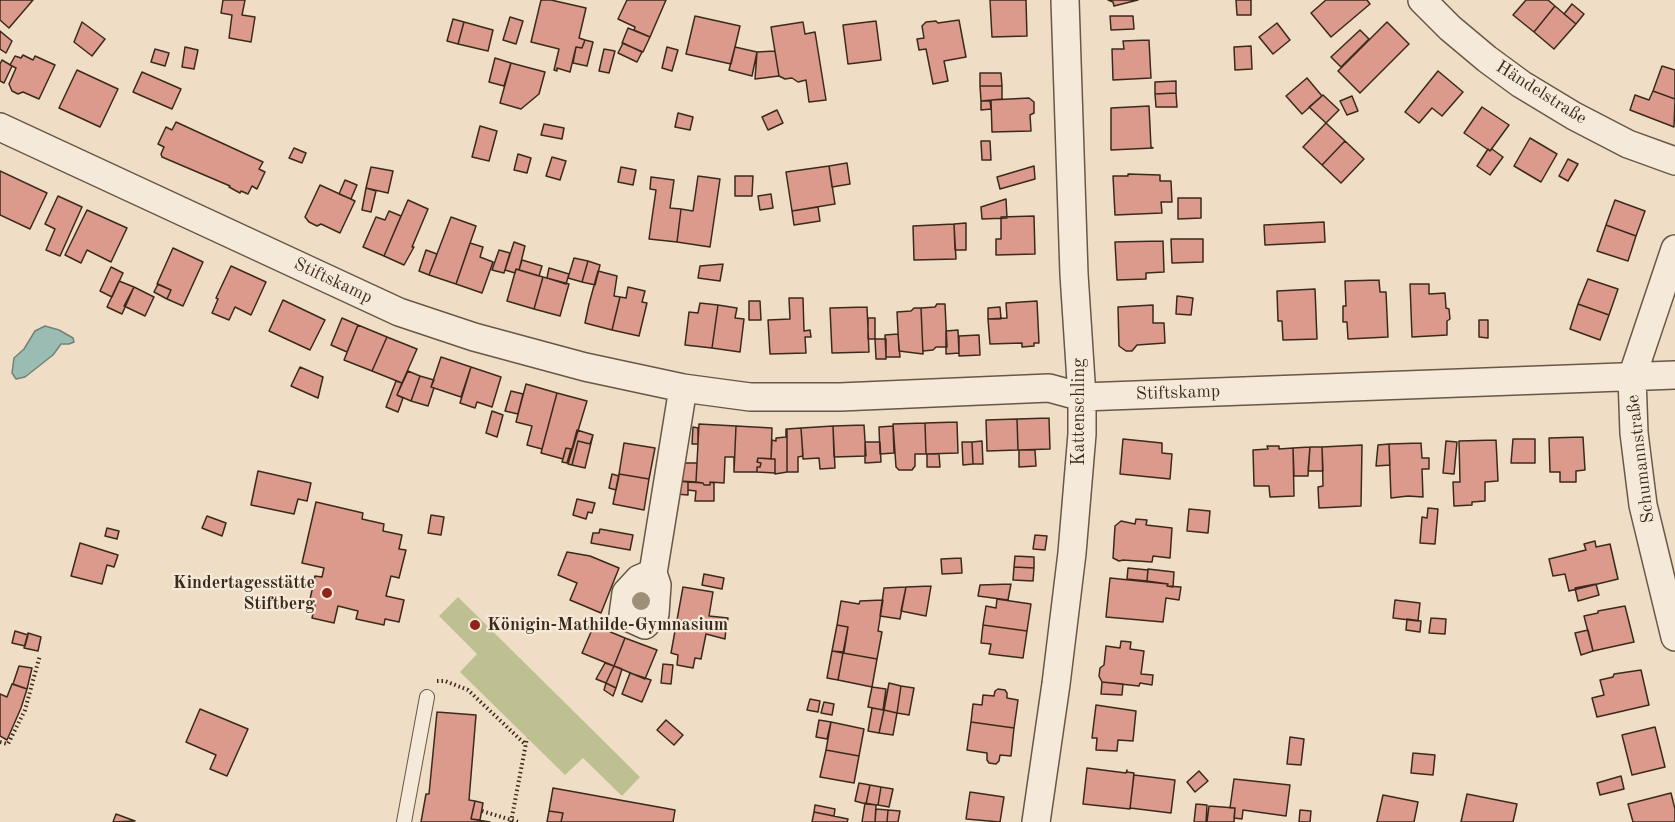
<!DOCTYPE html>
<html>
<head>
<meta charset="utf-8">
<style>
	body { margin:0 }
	canvas { display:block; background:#efdec5 }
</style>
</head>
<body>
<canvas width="1675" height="822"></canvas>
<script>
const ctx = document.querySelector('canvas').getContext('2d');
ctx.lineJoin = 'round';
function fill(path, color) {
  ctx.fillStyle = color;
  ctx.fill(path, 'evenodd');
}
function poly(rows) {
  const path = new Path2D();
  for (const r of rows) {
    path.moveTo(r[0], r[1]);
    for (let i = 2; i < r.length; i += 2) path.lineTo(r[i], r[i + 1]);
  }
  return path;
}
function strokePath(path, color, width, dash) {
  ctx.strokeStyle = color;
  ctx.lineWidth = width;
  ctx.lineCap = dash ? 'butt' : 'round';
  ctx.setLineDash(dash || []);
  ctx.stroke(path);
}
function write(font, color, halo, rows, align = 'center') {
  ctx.font = font + ' "Old Standard TT",serif';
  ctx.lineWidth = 4.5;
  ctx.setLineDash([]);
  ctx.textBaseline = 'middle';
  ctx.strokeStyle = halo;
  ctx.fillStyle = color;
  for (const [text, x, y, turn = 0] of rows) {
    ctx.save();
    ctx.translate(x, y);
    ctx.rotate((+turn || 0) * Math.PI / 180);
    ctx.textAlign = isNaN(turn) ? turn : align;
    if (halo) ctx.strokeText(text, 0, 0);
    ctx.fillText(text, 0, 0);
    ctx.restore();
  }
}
const green = poly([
	[458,597,640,777,622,796,583,758,565,775,460,672,477,654,439,616]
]);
const water = poly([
	[45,326,59,330,73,338,74,342,69,344,61,344,53,355,25,377,16,379,12,373,14,358,24,349,35,331,45,326]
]);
const building = poly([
	[0,0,33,0,9,28,0,20,0,0],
	[223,0,245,0,242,15,255,17,251,42,229,38,232,15,221,13,223,0],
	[541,0,551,0,586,8,579,38,585,40,582,48,576,47,570,72,557,68,557,71,554,70,559,49,531,42,541,0],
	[627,0,666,0,650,37,634,30,635,27,618,19,627,0],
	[990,0,1026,0,1027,36,992,37,990,0],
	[1108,0,1138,0,1114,6,1113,2,1108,0],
	[1236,0,1251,0,1251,15,1237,15,1236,0],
	[1326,0,1367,0,1370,4,1331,37,1311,13,1326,0],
	[1526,0,1548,0,1555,6,1534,32,1513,15,1526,0],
	[1572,4,1584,14,1576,24,1564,14,1572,4],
	[1555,6,1576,24,1554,49,1534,32,1555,6],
	[695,16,740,26,731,64,686,54,695,16],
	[1110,16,1133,16,1134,29,1111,30,1110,16],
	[510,17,523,21,516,44,503,40,510,17],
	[453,19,464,22,458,44,447,41,453,19],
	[959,20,966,57,944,61,948,81,933,84,926,49,919,50,917,39,924,38,922,26,926,22,936,21,938,23,959,20],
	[876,21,881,60,848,64,843,25,876,21],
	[82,22,105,39,92,56,74,42,82,22],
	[464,22,493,30,488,51,458,44,464,22],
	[803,22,805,34,815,32,826,100,809,102,806,80,798,82,792,78,785,79,779,76,771,27,803,22],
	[1387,22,1409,44,1360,93,1338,71,1387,22],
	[1277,23,1290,40,1273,54,1259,37,1277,23],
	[628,28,650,37,643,52,622,43,628,28],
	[1360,30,1369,39,1341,67,1331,57,1360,30],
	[0,31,12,41,6,53,0,49,0,31],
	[585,40,593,42,587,66,573,63,576,47,582,48,585,40],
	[1149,40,1151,78,1113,80,1112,49,1124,49,1123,41,1149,40],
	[623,43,642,52,637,62,618,53,623,43],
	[1251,46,1252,69,1235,70,1234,47,1251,46],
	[185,47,198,50,194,69,182,67,185,47],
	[667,47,678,50,672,71,662,68,667,47],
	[735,47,757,52,752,76,729,70,735,47],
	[155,49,169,53,165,66,151,62,155,49],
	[604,49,615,51,609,73,599,71,604,49],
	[775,51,779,76,755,79,757,52,775,51],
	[23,55,33,60,35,56,55,65,39,99,23,92,18,94,12,91,9,84,16,68,10,65,15,56,21,58,23,55],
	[495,58,511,63,504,86,489,82,495,58],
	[2,60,12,66,4,83,0,81,0,64,2,60],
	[511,63,545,72,539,94,521,109,500,103,511,63],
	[1662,66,1675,70,1675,99,1653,91,1662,66],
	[77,70,118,89,100,127,59,108,77,70],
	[1438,71,1463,92,1442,116,1432,108,1419,123,1405,112,1438,71],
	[142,72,181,89,172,109,133,92,142,72],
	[980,73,1001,73,1002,86,980,86,980,73],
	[1307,78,1322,96,1302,114,1286,96,1307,78],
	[1176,81,1176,93,1155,94,1155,82,1176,81],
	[980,86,1002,86,1002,99,981,101,980,86],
	[1653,91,1675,99,1674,127,1630,110,1635,95,1649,100,1653,91],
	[1176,93,1177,107,1156,107,1155,94,1176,93],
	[1323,95,1339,110,1326,123,1309,107,1323,95],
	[1352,96,1358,111,1347,115,1340,101,1352,96],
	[1029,98,1034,102,1034,113,1030,115,1031,131,992,132,991,100,1029,98],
	[981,101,990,101,991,109,981,110,981,101],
	[1149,106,1151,147,1153,148,1111,150,1111,108,1149,106],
	[1482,107,1509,125,1490,151,1464,133,1482,107],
	[777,110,783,123,768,130,762,117,777,110],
	[678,113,693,117,690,130,675,127,678,113],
	[176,122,263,162,259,169,265,172,257,189,252,186,248,194,241,191,240,193,229,187,230,186,162,157,161,154,164,147,158,144,166,127,172,130,176,122],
	[1326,123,1345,141,1322,165,1303,147,1326,123],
	[544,124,564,128,562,139,541,135,544,124],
	[480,126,497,131,489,161,472,157,480,126],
	[1530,138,1557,154,1541,182,1514,166,1530,138],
	[981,141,990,141,991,160,982,160,981,141],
	[1345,141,1364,159,1341,183,1322,165,1345,141],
	[294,148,306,153,302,163,289,158,294,148],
	[1488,149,1490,151,1492,149,1503,157,1490,175,1477,166,1488,149],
	[518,154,531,158,527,173,514,170,518,154],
	[552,157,566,161,560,180,546,176,552,157],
	[1568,159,1578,164,1568,181,1559,176,1568,159],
	[847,163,850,184,832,187,829,166,847,163],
	[829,166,835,204,792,211,786,172,829,166],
	[1034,166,1035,179,1000,189,997,177,1034,166],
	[371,167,393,171,388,193,366,188,371,167],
	[621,167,636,170,633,185,618,182,621,167],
	[0,171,47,193,30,229,0,215,0,171],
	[1128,174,1160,175,1160,181,1171,181,1172,202,1161,202,1162,213,1115,215,1113,176,1128,176,1128,174],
	[698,176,720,179,710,247,677,242,681,209,693,211,698,176],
	[735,176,753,176,752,196,735,196,735,176],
	[651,177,674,180,670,208,681,209,677,242,649,239,656,190,650,189,651,177],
	[345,180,357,185,351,199,339,194,345,180],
	[320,185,355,201,340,233,321,224,317,226,309,222,305,217,320,185],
	[366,188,376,191,371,212,362,210,366,188],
	[771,194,773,208,760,210,758,196,771,194],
	[58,196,82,207,60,256,46,250,55,229,45,224,58,196],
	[1178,198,1201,198,1201,218,1178,219,1178,198],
	[1006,199,1007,218,982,219,981,207,1006,199],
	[408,200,428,209,412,247,414,247,404,265,384,256,408,200],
	[1615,200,1645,211,1636,236,1606,225,1615,200],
	[818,207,820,221,794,225,792,211,818,207],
	[87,210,127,228,111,262,87,250,81,263,65,255,87,210],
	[389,211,401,216,384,256,363,247,376,217,385,220,389,211],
	[1034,216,1035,254,996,255,996,239,1001,239,1001,217,1034,216],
	[451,217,476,226,456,284,429,275,451,217],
	[1324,222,1325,242,1265,245,1264,225,1324,222],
	[966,223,966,250,955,250,954,224,966,223],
	[954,224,956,259,914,260,913,226,954,224],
	[1606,225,1636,236,1628,261,1597,251,1606,225],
	[1171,239,1203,239,1203,262,1172,263,1171,239],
	[1163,241,1164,272,1146,273,1146,279,1117,280,1115,242,1163,241],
	[514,242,525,246,519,270,516,269,515,273,505,270,514,242],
	[470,243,483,247,480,257,493,262,482,293,456,284,470,243],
	[173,248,203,262,183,306,167,299,171,290,157,284,173,248],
	[426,250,437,254,429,275,419,271,426,250],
	[499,250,510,253,504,273,492,270,499,250],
	[574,258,588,261,582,282,568,278,574,258],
	[522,260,542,266,539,276,519,270,522,260],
	[588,261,600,265,595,285,582,282,588,261],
	[723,264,720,281,698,278,700,266,723,264],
	[231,266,266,282,251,315,235,307,229,320,212,313,218,299,216,298,231,266],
	[111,267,123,273,112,297,100,291,111,267],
	[549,268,569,274,566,284,547,278,549,268],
	[516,269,543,277,534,309,507,301,516,269],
	[598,271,617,276,614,296,620,297,612,330,585,323,589,304,598,271],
	[543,277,569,284,560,316,534,309,543,277],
	[1588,279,1618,289,1609,315,1578,304,1588,279],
	[1379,280,1380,292,1386,292,1388,337,1348,339,1347,322,1343,322,1343,306,1346,306,1345,281,1379,280],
	[119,281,134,287,122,314,107,307,119,281],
	[158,284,171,290,167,299,154,292,158,284],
	[1410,284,1429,284,1429,294,1445,293,1446,308,1449,309,1450,319,1447,321,1447,335,1412,337,1410,284],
	[134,287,154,297,145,316,124,306,134,287],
	[628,287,645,291,642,302,647,303,639,336,612,330,620,297,626,298,628,287],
	[1315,289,1317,339,1283,340,1282,321,1278,321,1277,291,1315,289],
	[1177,296,1193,298,1191,315,1176,314,1177,296],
	[789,298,803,298,804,331,810,330,811,337,805,337,806,353,770,354,768,320,790,319,789,298],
	[283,300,325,320,310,350,269,331,283,300],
	[749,301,760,301,761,320,749,320,749,301],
	[1037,301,1039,343,1034,343,1034,346,1022,347,1022,343,990,344,988,319,1007,318,1006,303,1037,301],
	[700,303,718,305,712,348,685,345,689,312,698,313,700,303],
	[937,304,945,304,947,347,936,347,933,350,923,351,923,354,921,308,935,307,937,304],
	[1578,304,1609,315,1600,340,1570,329,1578,304],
	[718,305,737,308,735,318,744,319,740,352,712,348,718,305],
	[1153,305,1153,323,1164,323,1165,343,1137,345,1132,351,1126,351,1119,346,1118,307,1153,305],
	[867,307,869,352,832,353,830,308,867,307],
	[1000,307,1001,319,988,319,988,308,1000,307],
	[914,308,921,308,923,354,899,351,897,312,911,311,914,308],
	[342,318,358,325,347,352,331,345,342,318],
	[868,318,875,318,875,339,868,339,868,318],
	[1479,320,1488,320,1488,338,1479,337,1479,320],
	[358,325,387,337,372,371,344,360,358,325],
	[958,330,959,353,946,354,946,331,958,330],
	[898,334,900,357,886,357,885,335,898,334],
	[979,335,980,355,959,356,959,336,979,335],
	[387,337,417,349,402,383,372,371,387,337],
	[875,339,886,339,886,359,876,359,875,339],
	[441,357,471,367,461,397,431,387,441,357],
	[300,367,323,377,318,398,291,386,300,367],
	[471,367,501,377,492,407,477,402,475,408,460,403,471,367],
	[408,371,420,376,411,401,397,395,408,371],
	[420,376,434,380,431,387,434,388,428,406,411,401,420,376],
	[396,381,402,383,397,395,403,398,398,412,386,407,396,381],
	[526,384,557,393,542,449,527,445,532,426,516,422,526,384],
	[511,391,523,394,518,414,505,411,511,391],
	[557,393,587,401,568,464,571,449,566,448,563,459,541,453,557,393],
	[492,411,503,415,497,437,486,433,492,411],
	[1049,418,1050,449,1018,450,1017,419,1049,418],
	[1017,419,1018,450,987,451,986,420,1017,419],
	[957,422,958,453,926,454,925,423,957,422],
	[925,423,926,454,915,454,915,466,912,470,899,470,896,467,893,424,925,423],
	[699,424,736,426,734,472,734,457,725,457,724,483,710,482,710,485,704,485,703,483,696,482,699,424],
	[864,425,866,456,834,457,833,426,864,425],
	[736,426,772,428,771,459,758,458,757,462,761,463,760,467,757,467,757,472,734,472,736,426],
	[833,426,835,468,820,469,819,458,803,459,801,428,833,426],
	[893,426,894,453,880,454,879,427,893,426],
	[693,427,698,428,698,444,692,444,693,427],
	[801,428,803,456,798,457,798,472,787,472,787,429,801,428],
	[786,429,787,429,787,472,775,474,775,459,771,459,772,440,776,441,776,438,786,437,786,429],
	[577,430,593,435,590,444,578,441,572,465,568,464,577,430],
	[593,435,585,468,572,465,578,441,590,444,593,435],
	[1583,437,1585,470,1576,471,1576,482,1560,482,1560,472,1550,472,1549,438,1583,437],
	[1123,439,1162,443,1162,453,1172,454,1170,479,1120,474,1123,439],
	[1513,439,1535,439,1535,463,1511,463,1513,439],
	[1496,440,1498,481,1485,482,1485,501,1472,502,1472,505,1454,506,1453,482,1460,482,1459,441,1496,440],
	[982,441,983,464,973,464,972,442,982,441],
	[1446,441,1457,442,1454,474,1443,473,1446,441],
	[865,442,880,442,881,462,865,463,865,442],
	[962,442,972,442,973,464,963,465,962,442],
	[624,443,655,448,649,479,619,474,624,443],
	[1421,443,1422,458,1429,458,1429,469,1422,469,1423,497,1408,496,1391,498,1389,444,1421,443],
	[1389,444,1390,465,1376,466,1378,445,1389,444],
	[1362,445,1361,506,1319,508,1318,487,1323,486,1322,447,1362,445],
	[1267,446,1279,446,1279,449,1293,448,1294,496,1270,497,1269,486,1254,486,1253,450,1268,449,1267,446],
	[1310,447,1308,476,1294,476,1293,448,1310,447],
	[1310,447,1322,447,1323,471,1308,471,1310,447],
	[566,448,571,449,567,463,562,462,566,448],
	[1019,450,1035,450,1036,466,1019,467,1019,450],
	[927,454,939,454,940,467,927,467,927,454],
	[758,458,775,459,775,473,757,472,757,467,760,467,761,463,757,462,758,458],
	[680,463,697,463,696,482,680,481,680,463],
	[258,471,311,483,307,501,298,499,294,514,251,505,258,471],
	[612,474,619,476,616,490,609,488,612,474],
	[619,474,649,479,644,510,613,504,619,474],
	[677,481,688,482,688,495,676,494,677,481],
	[688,482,703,483,704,485,710,485,710,482,714,483,714,501,695,501,696,491,688,490,688,482],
	[577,499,595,503,592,513,588,512,586,519,573,515,577,499],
	[316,502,363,513,362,519,384,524,383,531,402,535,399,549,406,550,399,578,391,576,386,596,404,600,399,622,385,619,384,625,356,619,358,611,338,606,334,623,312,618,315,605,309,604,315,576,322,577,324,568,302,563,316,502],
	[1428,508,1438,509,1435,544,1420,543,1422,517,1427,518,1428,508],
	[1189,509,1210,511,1208,533,1187,531,1189,509],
	[431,515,444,517,441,535,428,533,431,515],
	[207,516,226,523,222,536,202,528,207,516],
	[1136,519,1147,520,1146,525,1172,528,1170,558,1153,556,1152,562,1123,560,1119,561,1113,558,1115,526,1121,521,1135,524,1136,519],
	[107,528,119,531,117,539,105,536,107,528],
	[600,529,633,535,630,550,591,543,593,533,599,533,600,529],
	[1035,535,1047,536,1045,550,1033,549,1035,535],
	[1595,541,1596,547,1610,544,1618,579,1569,591,1565,574,1553,576,1549,559,1586,550,1584,544,1595,541],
	[80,543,118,555,114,567,107,565,102,584,71,576,80,543],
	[567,552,590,556,619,568,601,613,570,600,577,583,558,575,567,552],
	[1015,556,1034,557,1034,568,1014,567,1015,556],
	[961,558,962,573,942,574,941,559,961,558],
	[1014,567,1034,568,1033,581,1013,580,1014,567],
	[1128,568,1148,570,1147,581,1127,579,1128,568],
	[1148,569,1174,572,1173,587,1167,586,1168,584,1147,581,1148,569],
	[704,574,724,578,722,589,702,585,704,574],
	[1110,578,1168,584,1167,586,1181,587,1179,600,1166,598,1163,622,1106,617,1110,578],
	[1011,584,1008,600,978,596,980,585,1011,584],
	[1596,584,1599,595,1578,601,1575,588,1596,584],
	[931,586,926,616,901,611,906,587,931,586],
	[683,587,713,592,709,616,728,618,726,629,677,620,683,587],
	[906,587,900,619,880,616,884,588,906,587],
	[997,599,1031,604,1027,631,983,625,986,606,996,608,997,599],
	[883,600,878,631,882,632,877,659,843,653,848,627,837,625,841,601,859,604,860,601,883,600],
	[1395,600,1420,603,1418,621,1393,618,1395,600],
	[1625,606,1634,642,1593,651,1584,616,1598,613,1598,611,1625,606],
	[1431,618,1446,619,1445,634,1429,633,1431,618],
	[1407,619,1421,621,1420,632,1406,630,1407,619],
	[677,620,726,629,725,639,706,634,701,659,695,658,693,668,677,665,678,655,671,653,677,620],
	[594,625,625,638,614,666,582,653,594,625],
	[837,625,848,627,844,652,832,651,837,625],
	[983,625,1027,631,1023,658,989,654,991,644,981,643,983,625],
	[1588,630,1593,651,1581,655,1575,633,1588,630],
	[15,631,28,635,25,646,12,643,15,631],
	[28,633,41,637,38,651,24,648,28,633],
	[625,638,657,650,645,679,614,666,625,638],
	[1121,641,1131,642,1130,649,1144,651,1141,674,1153,675,1152,685,1140,683,1139,686,1102,682,1099,676,1100,668,1104,665,1106,646,1120,648,1121,641],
	[832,651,843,653,838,680,827,678,832,651],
	[843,653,877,659,872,687,838,680,843,653],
	[605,663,614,666,606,683,596,679,605,663],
	[663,664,673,665,671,684,661,683,663,664],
	[19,666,32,668,27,689,13,684,19,666],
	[614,666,622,669,616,688,606,683,614,666],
	[1641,670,1649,705,1597,717,1592,698,1604,695,1600,680,1613,677,1614,674,1641,670],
	[630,673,651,680,642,702,622,694,630,673],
	[1102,682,1123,684,1122,695,1101,694,1102,682],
	[606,683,616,688,613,696,604,690,606,683],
	[889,683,901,686,897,713,884,710,889,683],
	[12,684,27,689,21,708,7,740,0,736,0,694,7,697,12,684],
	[901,686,914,688,909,715,897,713,901,686],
	[872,687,886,689,883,710,868,707,872,687],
	[998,689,1005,690,1007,693,1007,698,1018,700,1014,728,971,722,973,704,982,705,983,695,994,696,995,691,998,689],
	[810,699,820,701,818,712,807,710,810,699],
	[824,702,834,704,832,715,821,713,824,702],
	[1096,705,1136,711,1133,741,1118,740,1117,751,1096,750,1097,738,1092,738,1096,705],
	[872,708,884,710,879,733,868,731,872,708],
	[200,709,248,729,227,776,210,769,216,755,186,742,200,709],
	[884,710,897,713,893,735,879,733,884,710],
	[437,712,476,715,469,800,475,801,471,819,490,822,421,822,426,794,429,794,437,712],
	[666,720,683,735,674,745,657,730,666,720],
	[819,720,831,722,827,739,816,737,819,720],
	[831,722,864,729,859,756,826,750,831,722],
	[971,722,1014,728,1011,756,1000,755,999,761,996,764,989,763,987,760,987,753,967,750,971,722],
	[1655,727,1665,767,1632,775,1622,735,1655,727],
	[1290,737,1304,739,1301,765,1287,764,1290,737],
	[826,750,859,756,854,783,820,777,826,750],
	[1413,753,1435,755,1433,775,1411,773,1413,753],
	[1087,768,1126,773,1127,770,1127,772,1134,773,1130,809,1083,804,1087,768],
	[1199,771,1208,781,1195,792,1187,782,1199,771],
	[1134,775,1175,780,1171,813,1130,808,1134,775],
	[1621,776,1624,789,1600,795,1597,783,1621,776],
	[1234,779,1290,785,1286,816,1243,810,1242,819,1234,818,1235,808,1230,808,1234,779],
	[859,783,870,785,866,804,855,801,859,783],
	[870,785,881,787,878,805,866,804,870,785],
	[881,787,893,789,889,807,878,805,881,787],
	[553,788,675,810,673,822,561,822,563,813,549,811,553,788],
	[970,792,1004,797,1000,822,966,819,970,792],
	[1671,793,1675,809,1675,822,1633,822,1628,804,1671,793],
	[1467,794,1517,804,1513,822,1461,822,1467,794],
	[1383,795,1418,802,1414,822,1377,822,1383,795],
	[475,801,483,803,480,820,471,819,475,801],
	[865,803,876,805,875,822,862,822,865,803],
	[1196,804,1207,805,1206,822,1194,822,1196,804],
	[815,805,835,809,834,816,814,812,815,805],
	[1209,806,1235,808,1234,822,1207,822,1209,806],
	[876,809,888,810,887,822,875,822,876,809],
	[888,810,900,811,898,822,887,822,888,810],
	[1300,810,1311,811,1310,822,1299,822,1300,810],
	[549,811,563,813,561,822,547,822,549,811],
	[814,812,848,819,847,822,812,822,814,812],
	[116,814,135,821,113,822,116,814]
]);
const path = poly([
	[437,681,445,681,468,690,526,745],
	[0,742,8,744,25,710,40,655],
	[482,811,518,822],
	[511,822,527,738]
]);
const lane = poly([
	[404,822,427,697]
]);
const street = poly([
	[1422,0,1450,28,1487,59,1521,84,1574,116,1628,144,1675,161],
	[0,127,399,312,474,337,585,367,683,388,750,397,840,397,1049,388,1082,397,1675,375],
	[1675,249,1632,377,1634,433,1643,505,1675,637],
	[653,573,639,579,626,593,623,615,645,625,655,614,657,585,653,573,683,388],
	[1036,822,1056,684,1072,553,1082,434,1082,397,1074,274,1065,0]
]);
const trees = [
	[641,601]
];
const markers = [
	[327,593,6,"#8f2418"],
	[475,625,6,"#8f2418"]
];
const streetNames = [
	["Händelstraße",1541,93,32],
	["Stiftskamp",333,281,25],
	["Stiftskamp",1178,393,-2],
	["Kattenschling",1079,412,-90],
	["Schumannstraße",1641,459,-97]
];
const poiNames = [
	["Kindertagesstätte",315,583],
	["Stiftberg",315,604],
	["Königin-Mathilde-Gymnasium",487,625,"left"]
];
fill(green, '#bec091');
fill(water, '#9abcb2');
strokePath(water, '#748276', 1.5);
fill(building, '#db9a8c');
strokePath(building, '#3b2a1c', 1.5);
strokePath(lane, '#685746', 16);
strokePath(street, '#685746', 30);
strokePath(path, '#3b2a1c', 4, [1.5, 3]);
strokePath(lane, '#f5ead9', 14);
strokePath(street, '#f5ead9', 27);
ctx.fillStyle = '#9e9078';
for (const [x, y] of trees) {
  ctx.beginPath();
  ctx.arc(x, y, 9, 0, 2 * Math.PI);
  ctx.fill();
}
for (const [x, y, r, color] of markers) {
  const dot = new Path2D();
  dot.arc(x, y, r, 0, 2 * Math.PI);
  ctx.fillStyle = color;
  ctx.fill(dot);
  strokePath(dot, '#f5ead9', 2);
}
write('18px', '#3b2a1c', '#f5ead9', streetNames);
write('bold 18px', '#3b2a1c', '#f5ead9', poiNames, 'right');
</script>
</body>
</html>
